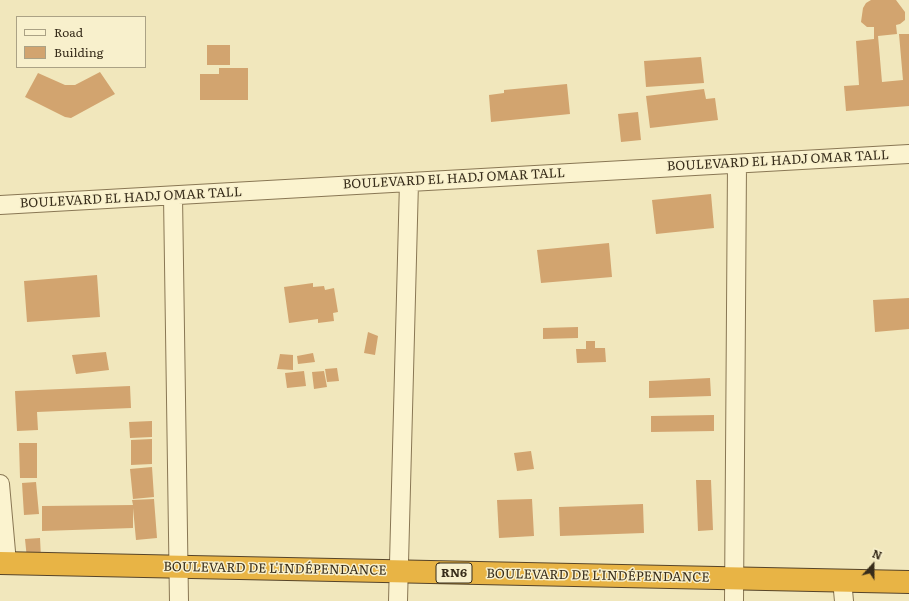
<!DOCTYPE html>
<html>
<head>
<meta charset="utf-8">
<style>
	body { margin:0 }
	#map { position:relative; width:909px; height:601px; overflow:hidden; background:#f1e7bc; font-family:Literata,serif }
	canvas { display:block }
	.legend { position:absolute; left:16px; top:16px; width:130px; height:52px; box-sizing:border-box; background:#f8f0cc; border:1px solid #aba285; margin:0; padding:5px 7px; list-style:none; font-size:12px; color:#372c1a }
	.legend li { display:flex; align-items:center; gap:8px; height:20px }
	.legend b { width:20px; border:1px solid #aba285 }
	.north { position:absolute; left:853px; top:545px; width:40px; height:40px; -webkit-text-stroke:3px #f8f0cc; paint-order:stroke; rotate:21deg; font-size:11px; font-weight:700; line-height:16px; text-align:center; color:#372c1a }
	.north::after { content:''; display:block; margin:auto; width:14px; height:18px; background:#372c1a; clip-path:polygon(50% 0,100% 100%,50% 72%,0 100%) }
</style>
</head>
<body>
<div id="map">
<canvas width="909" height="601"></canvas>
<ul class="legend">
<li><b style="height:5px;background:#fbf3cf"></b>Road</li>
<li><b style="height:11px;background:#d2a46f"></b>Building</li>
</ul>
<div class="north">N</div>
</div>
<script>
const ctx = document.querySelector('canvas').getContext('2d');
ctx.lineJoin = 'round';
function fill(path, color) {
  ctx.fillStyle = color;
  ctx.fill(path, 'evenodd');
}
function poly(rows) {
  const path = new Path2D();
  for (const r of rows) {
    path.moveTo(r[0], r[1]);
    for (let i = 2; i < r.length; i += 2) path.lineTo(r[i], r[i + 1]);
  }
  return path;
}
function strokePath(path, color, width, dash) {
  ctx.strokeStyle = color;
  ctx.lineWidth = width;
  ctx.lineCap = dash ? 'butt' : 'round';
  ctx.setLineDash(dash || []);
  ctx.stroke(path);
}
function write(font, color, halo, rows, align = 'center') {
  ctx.font = font + ' Literata,serif';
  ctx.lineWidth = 3;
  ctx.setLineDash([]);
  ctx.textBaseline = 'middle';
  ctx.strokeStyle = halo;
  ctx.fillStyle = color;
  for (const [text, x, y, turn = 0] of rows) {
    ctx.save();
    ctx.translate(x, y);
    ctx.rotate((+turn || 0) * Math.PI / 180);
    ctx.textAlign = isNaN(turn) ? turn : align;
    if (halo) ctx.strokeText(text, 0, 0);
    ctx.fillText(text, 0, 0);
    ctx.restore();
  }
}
const building = poly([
	[871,0,896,0,905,12,905,20,900,24,896,25,897,34,878,36,882,82,903,80,899,34,909,34,909,106,846,111,844,86,859,85,856,41,874,39,874,27,867,27,861,22,863,8,866,3],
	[207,45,230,45,230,65,207,65],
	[701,57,704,83,646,87,644,61],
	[219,68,248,68,248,100,200,100,200,74,219,74],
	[100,72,115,94,71,118,65,117,25,97,38,73,65,85,75,85],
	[567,84,570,114,491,122,489,95,504,93,504,90],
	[704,89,706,99,715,98,718,120,650,128,646,96],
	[638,112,641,140,621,142,618,114],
	[711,194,714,228,656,234,652,200],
	[609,243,612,277,541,283,537,250],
	[97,275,100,317,27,322,24,281],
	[313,283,313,287,324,286,325,290,334,288,338,312,333,313,334,321,318,323,318,319,289,323,284,287],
	[909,298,909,329,875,332,873,300],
	[578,327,578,338,543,339,543,328],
	[368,332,378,336,375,355,364,353],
	[586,341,595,341,595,348,605,348,606,362,577,363,576,349,586,349],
	[106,352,109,370,76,374,72,355],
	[313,353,315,362,298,364,297,356],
	[280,354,293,355,293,370,277,369],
	[337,368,339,381,327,382,325,369],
	[304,371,306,386,287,388,285,373],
	[324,371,327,387,314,389,312,372],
	[710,378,711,396,649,398,649,381],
	[130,386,131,408,37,412,38,430,17,431,15,391],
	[714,415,714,431,651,432,651,416],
	[152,421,152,437,130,438,129,422],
	[152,439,152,464,131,465,131,440],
	[19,443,37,443,37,478,20,478],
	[531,451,534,469,517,471,514,453],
	[152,467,154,497,133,499,130,469],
	[696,480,711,480,713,530,698,531],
	[36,482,39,514,24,515,22,483],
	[154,499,157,538,136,540,133,508,133,528,42,531,42,506,133,505,132,500],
	[532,499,534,536,499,538,497,500],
	[643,504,644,533,560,536,559,507],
	[40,538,41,558,27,559,25,539]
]);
const minor = poly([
	[173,196,179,601],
	[0,205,909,154],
	[0,484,7,563],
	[842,580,844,601],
	[398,601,409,182],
	[734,601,737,164]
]);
const highway = poly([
	[0,563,909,582]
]);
const shields = [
	[454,573,36]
];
const shieldNames = [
	["RN6",454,573]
];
const streetNames = [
	["BOULEVARD EL HADJ OMAR TALL",778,161,-3],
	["BOULEVARD EL HADJ OMAR TALL",454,179,-3],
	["BOULEVARD EL HADJ OMAR TALL",131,198,-3],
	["BOULEVARD DE L'INDÉPENDANCE",275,569,1],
	["BOULEVARD DE L'INDÉPENDANCE",598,576,1]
];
fill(building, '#d2a46f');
strokePath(minor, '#897754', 20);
strokePath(highway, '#564429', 24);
strokePath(minor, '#fbf3cf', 18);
strokePath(highway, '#e8b445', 22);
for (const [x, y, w] of shields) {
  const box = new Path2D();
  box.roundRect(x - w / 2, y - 10, w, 20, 3);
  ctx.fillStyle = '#f8f0cc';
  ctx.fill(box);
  strokePath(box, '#372c1a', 1);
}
write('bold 12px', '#372c1a', null, shieldNames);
write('13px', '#372c1a', '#f8f0cc', streetNames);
</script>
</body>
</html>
